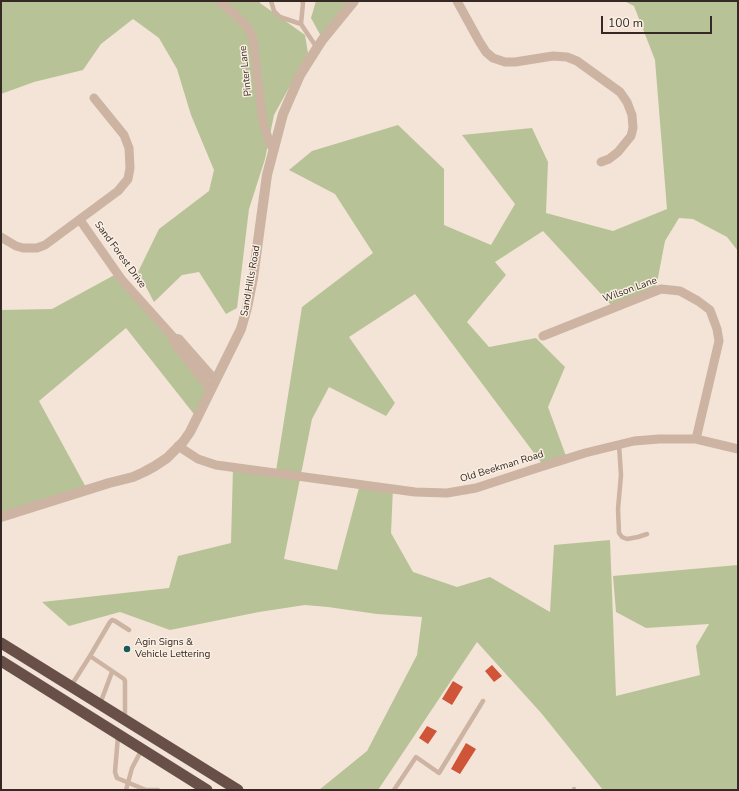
<!DOCTYPE html>
<html>
<head>
<meta charset="utf-8">
<style>
	body { margin:0 }
	#map { position:relative; width:739px; height:791px; overflow:hidden; background:#f3e4d7; font-family:"Nunito Sans",sans-serif }
	canvas { display:block }
	.frame { position:absolute; inset:0; border:2px solid #362925; pointer-events:none }
	.scale { position:absolute; left:601px; top:16px; width:111px; height:18px; box-sizing:border-box; border:2px solid #362925; border-top:0; padding-left:5px; font-size:12px; line-height:14px; white-space:nowrap; color:#362925; -webkit-text-stroke:3px #faefe3; paint-order:stroke }
</style>
</head>
<body>
<div id="map">
<canvas width="739" height="791"></canvas>
<div class="frame"></div>
<div class="scale">100 m</div>
</div>
<script>
const ctx = document.querySelector('canvas').getContext('2d');
ctx.lineJoin = 'round';
function fill(path, color) {
  ctx.fillStyle = color;
  ctx.fill(path, 'evenodd');
}
function poly(rows) {
  const path = new Path2D();
  for (const r of rows) {
    path.moveTo(r[0], r[1]);
    for (let i = 2; i < r.length; i += 2) path.lineTo(r[i], r[i + 1]);
  }
  return path;
}
function strokePath(path, color, width, dash) {
  ctx.strokeStyle = color;
  ctx.lineWidth = width;
  ctx.lineCap = dash ? 'butt' : 'round';
  ctx.setLineDash(dash || []);
  ctx.stroke(path);
}
function write(font, color, halo, rows, align = 'center') {
  ctx.font = font + ' "Nunito Sans",sans-serif';
  ctx.lineWidth = 3;
  ctx.setLineDash([]);
  ctx.textBaseline = 'middle';
  ctx.strokeStyle = halo;
  ctx.fillStyle = color;
  for (const [text, x, y, turn = 0] of rows) {
    ctx.save();
    ctx.translate(x, y);
    ctx.rotate((+turn || 0) * Math.PI / 180);
    ctx.textAlign = isNaN(turn) ? turn : align;
    if (halo) ctx.strokeText(text, 0, 0);
    ctx.fillText(text, 0, 0);
    ctx.restore();
  }
}
const green = poly([
	[1,1,260,1,260,3,305,35,308,53,274,115,265,159,249,209,237,308,226,314,199,272,182,275,154,302,138,272,159,229,209,191,214,170,191,115,177,69,159,38,133,19,101,44,83,70,34,82,1,94],
	[316,1,359,1,323,40,311,18],
	[624,1,738,1,738,251,727,237,693,219,679,218,665,241,655,293,613,307,543,231,495,262,506,275,467,322,489,347,536,338,565,367,548,407,566,456,543,465,415,294,349,337,395,403,386,416,329,387,312,419,284,559,337,570,360,484,393,488,391,533,413,572,457,587,490,577,550,612,554,545,610,540,616,696,700,675,696,646,709,624,646,628,616,612,613,576,738,565,738,790,603,790,542,714,477,642,378,790,319,790,367,751,417,655,422,617,377,614,328,607,305,605,259,612,170,630,120,612,69,626,42,602,169,588,178,556,231,543,233,467,276,471,302,307,373,253,335,194,289,170,312,151,398,125,444,169,444,225,491,245,515,204,462,135,532,128,548,162,546,213,613,231,667,209,655,60,634,6],
	[118,273,212,392,197,418,126,328,39,401,88,491,1,518,1,310,52,309]
]);
const building = poly([
	[492,665,502,676,494,682,485,671],
	[453,681,463,687,452,705,442,699],
	[427,726,437,731,428,744,419,738],
	[466,743,476,749,460,774,451,769]
]);
const service = poly([
	[271,1,274,11,280,17,301,24,317,48],
	[301,24,303,3,302,1],
	[619,445,621,475,618,509,619,533,622,537,627,539,638,537,647,534],
	[90,656,124,679,125,681,125,718],
	[71,686,90,656,110,622,112,620,115,621,129,630],
	[100,704,112,672],
	[118,736,115,772,117,778,146,790,158,790],
	[126,790,132,768,142,749],
	[394,790,416,757,439,773,483,701],
	[574,790,574,789]
]);
const minor = poly([
	[219,1,229,9,247,26,253,39,263,123,270,144,274,150],
	[457,1,479,41,486,52,493,58,505,62,515,62,553,56,567,57,577,61,620,92,627,102,632,115,633,128,631,136,618,152,609,159,601,162],
	[80,220,122,280,174,338,174,343,211,390],
	[1,237,16,246,23,248,37,248,45,245,118,191,128,179,130,168,129,148,124,135,94,98],
	[543,336,661,289,680,291,698,301,710,310,717,329,719,341,696,439],
	[174,338,179,339,215,380],
	[178,446,198,459,216,465,415,492,447,493,476,488,531,470,585,453,634,441,659,439,696,439,738,449]
]);
const tertiary = poly([
	[1,517,109,483,133,477,144,472,155,466,167,458,183,442,190,432,241,329,247,308,253,278,267,175,283,114,300,75,317,48,323,39,354,1]
]);
const trunk = poly([
	[1,643,238,790],
	[1,661,207,790]
]);
const markers = [
	[127,649,4,"#185a5a"]
];
const streetNames = [
	["Pinter Lane",246,71,-96],
	["Sand Forest Drive",120,255,54],
	["Sand Hills Road",251,281,-80],
	["Wilson Lane",630,290,-20],
	["Old Beekman Road",502,467,-17]
];
const poiNames = [
	["Agin Signs &",135,643],
	["Vehicle Lettering",135,655]
];
fill(green, '#b7c396');
fill(building, '#d05438');
strokePath(service, '#ccb3a2', 4.5);
strokePath(minor, '#ccb3a2', 9);
strokePath(tertiary, '#ccb3a2', 10);
strokePath(trunk, '#685048', 11);
for (const [x, y, r, color] of markers) {
  const dot = new Path2D();
  dot.arc(x, y, r, 0, 2 * Math.PI);
  ctx.fillStyle = color;
  ctx.fill(dot);
  strokePath(dot, '#faefe3', 1.5);
}
write('10px', '#362925', '#faefe3', streetNames);
write('10px', '#362925', '#faefe3', poiNames, 'left');
</script>
</body>
</html>
